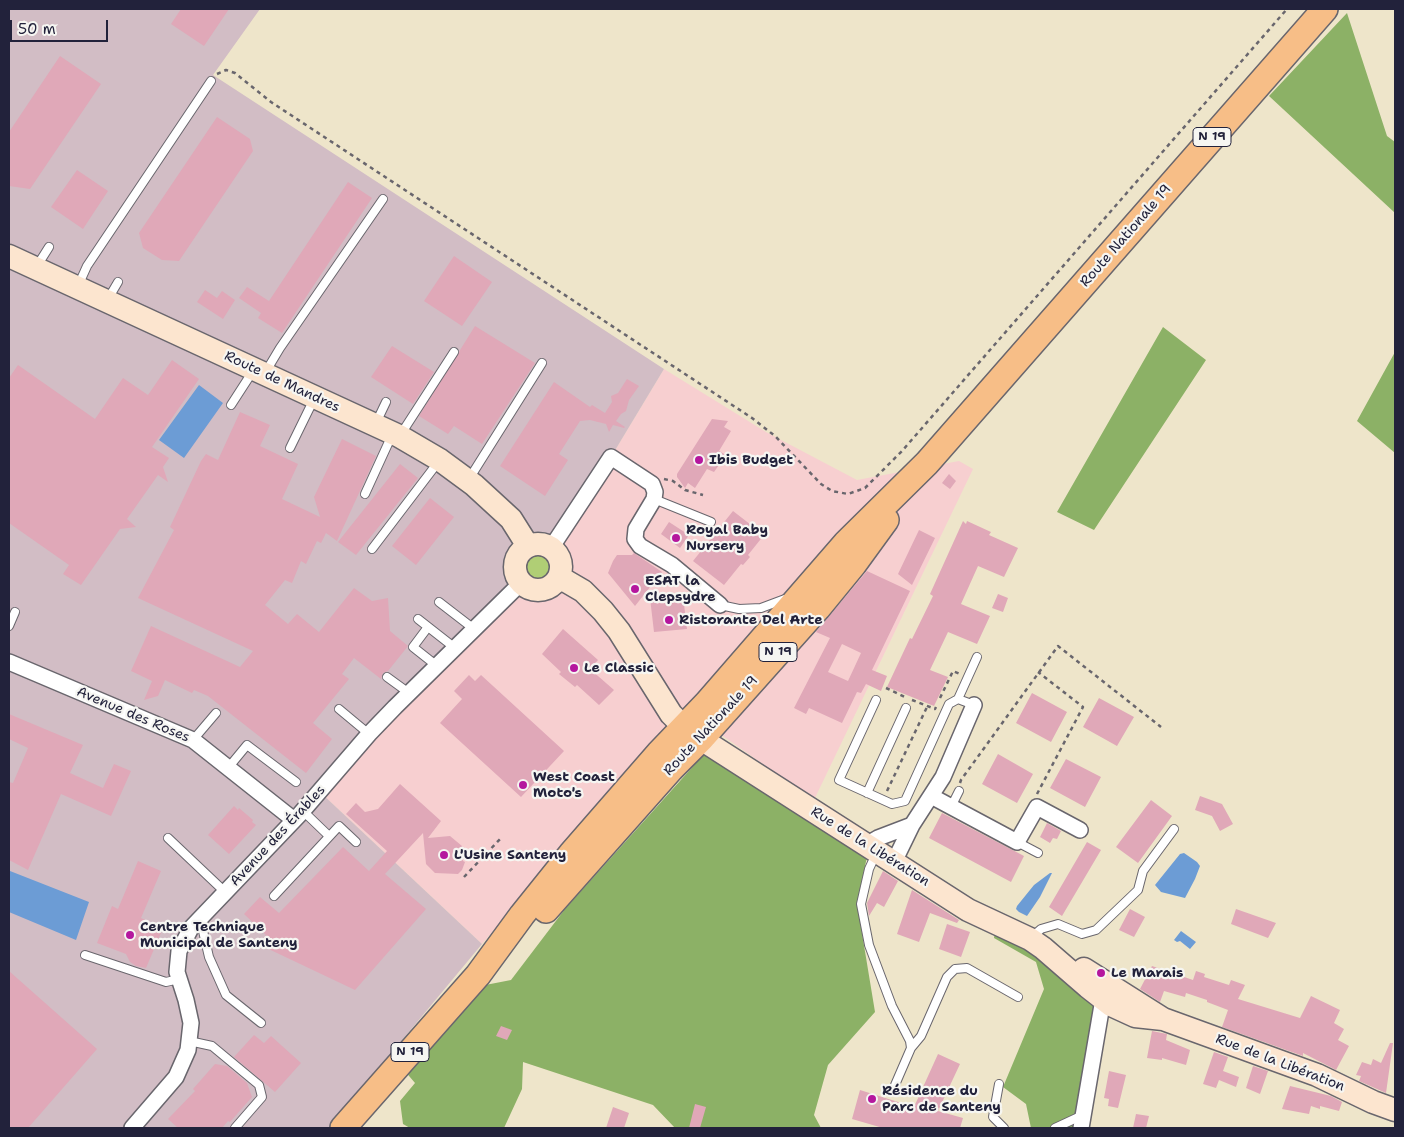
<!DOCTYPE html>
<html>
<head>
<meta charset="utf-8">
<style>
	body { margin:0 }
	#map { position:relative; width:1404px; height:1137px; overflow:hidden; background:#eee5ca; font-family:"Shantell Sans",sans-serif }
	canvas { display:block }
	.frame { position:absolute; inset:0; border:10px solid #22223b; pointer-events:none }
	.scale { position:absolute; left:10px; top:20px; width:98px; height:22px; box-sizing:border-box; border:2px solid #22223b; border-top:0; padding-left:6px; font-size:15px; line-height:18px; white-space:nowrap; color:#22223b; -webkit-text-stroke:4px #f6f6f2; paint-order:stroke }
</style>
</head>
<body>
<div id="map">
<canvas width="1404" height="1137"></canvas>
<div class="frame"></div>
<div class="scale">50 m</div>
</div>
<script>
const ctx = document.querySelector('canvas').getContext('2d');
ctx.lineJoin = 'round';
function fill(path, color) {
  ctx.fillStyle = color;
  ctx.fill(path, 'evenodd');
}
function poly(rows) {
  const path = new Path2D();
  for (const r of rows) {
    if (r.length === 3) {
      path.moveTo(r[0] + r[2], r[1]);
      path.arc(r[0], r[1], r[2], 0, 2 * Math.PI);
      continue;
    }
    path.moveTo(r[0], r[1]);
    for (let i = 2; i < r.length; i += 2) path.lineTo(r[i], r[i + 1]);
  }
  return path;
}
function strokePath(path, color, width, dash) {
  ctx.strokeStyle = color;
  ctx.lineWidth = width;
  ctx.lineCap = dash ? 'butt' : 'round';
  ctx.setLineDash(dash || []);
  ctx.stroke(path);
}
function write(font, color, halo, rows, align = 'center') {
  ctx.font = font + ' "Shantell Sans",sans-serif';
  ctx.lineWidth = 4.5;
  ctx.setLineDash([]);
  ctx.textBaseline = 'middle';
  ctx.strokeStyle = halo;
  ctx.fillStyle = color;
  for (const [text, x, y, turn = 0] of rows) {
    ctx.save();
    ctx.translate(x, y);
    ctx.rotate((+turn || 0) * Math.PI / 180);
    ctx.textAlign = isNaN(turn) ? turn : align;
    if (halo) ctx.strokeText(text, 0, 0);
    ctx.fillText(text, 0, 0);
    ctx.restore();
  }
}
const built = poly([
	[664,369,766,432,857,480,959,461,973,469,814,800,683,708,482,944,320,792,611,457]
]);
const industrial = poly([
	[9,9,260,9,213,75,664,369,611,457,548,552,522,582,320,792,482,944,329,1128,9,1128]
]);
const green = poly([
	[539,566,13]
]);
const forest = poly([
	[1347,13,1387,136,1395,142,1395,213,1269,96],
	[1163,327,1206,360,1094,530,1057,512],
	[1395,352,1395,453,1357,421],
	[706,752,867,857,857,903,875,1012,828,1065,814,1115,821,1128,675,1128,653,1105,523,1062,522,1089,504,1128,410,1128,403,1124,400,1101,415,1083,404,1070,470,988,511,980,565,909],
	[995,930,1024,944,1095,1001,1078,1128,1031,1128,1026,1104,1003,1087,1044,989,1036,962,994,938]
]);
const water = poly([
	[199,385,223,403,184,458,159,440],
	[1184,853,1197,862,1200,866,1195,879,1185,898,1161,892,1155,885,1180,854],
	[10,871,89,902,76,940,9,912],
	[1050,873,1052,873,1040,897,1027,916,1019,912,1016,909,1017,906,1034,885],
	[1181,931,1196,942,1190,949,1180,941,1177,942,1174,940]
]);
const building = poly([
	[181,9,229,9,204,46,171,24],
	[60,56,101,84,30,189,9,186,9,132],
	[217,117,250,139,253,151,179,261,162,260,143,248,139,233],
	[77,170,108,191,83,229,51,207],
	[348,182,372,198,282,333,258,318,261,313,239,298,247,287,269,301],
	[454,256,492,282,462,326,424,301],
	[205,290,217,298,222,291,235,300,223,319,197,302],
	[475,326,535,363,482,444,454,426,448,434,419,416],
	[392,346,434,372,413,404,371,377],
	[172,360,199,379,152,447,169,458,163,467,168,482,158,475,127,519,136,527,120,529,81,585,63,574,69,565,9,523,9,378,18,365,95,419,123,378,148,395],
	[627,379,639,386,629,400,626,411,621,414,616,421,625,427,624,428,613,425,609,432,606,424,590,420,580,421,559,454,568,460,545,496,500,466,554,382,590,407,592,405,605,413,612,402,611,396,618,393],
	[240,412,270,425,260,446,298,464,282,499,320,517,314,497,342,439,376,456,337,541,326,533,321,543,317,541,306,564,301,561,292,583,285,580,265,605,288,624,297,614,319,632,354,588,372,601,388,598,390,631,408,646,388,671,383,673,381,679,354,658,342,674,349,679,313,723,332,739,306,773,208,696,194,690,192,693,165,680,158,696,144,700,152,681,131,671,151,626,240,667,253,651,138,598,174,530,170,527,201,461,206,454,218,460],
	[712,419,728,421,724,427,731,431,719,451,726,455,714,472,707,469,695,488,688,483,685,488,677,477,677,474],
	[400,464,418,478,356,555,338,542],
	[949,474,956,481,950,489,942,483],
	[430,498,454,517,416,565,392,546],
	[733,511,764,535,748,555,750,557,743,565,741,564,724,585,693,561],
	[963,521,966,524,967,521,991,532,989,535,1018,548,1004,577,978,566,961,604,990,616,977,644,948,632,930,670,948,677,934,706,887,687,910,638,912,639,933,596,930,594],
	[669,522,689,535,680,548,661,534],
	[919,530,935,538,912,585,898,574],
	[634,553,662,572,635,606,608,573,613,561,617,555,632,555],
	[867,571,910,591,872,670,887,676,881,691,866,684,861,693,857,692,842,723,809,708,806,714,794,708,830,638,816,632],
	[842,644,861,653,848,681,828,672],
	[998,594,1008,598,1003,612,992,608],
	[683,596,687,629,654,632,650,598,658,604,663,598],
	[563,629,598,660,590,669,614,690,599,705,577,685,575,687,559,674,561,672,542,654],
	[469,675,475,681,481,675,564,751,521,797,440,723,462,699,454,691],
	[1032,693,1067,712,1051,742,1016,723],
	[1099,698,1134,717,1117,746,1083,727],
	[9,714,83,745,70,773,103,788,114,764,131,771,111,816,61,794,28,870,9,860,9,782,13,783,28,748,9,739],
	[998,754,1033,774,1017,803,982,784],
	[1066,759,1101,777,1085,807,1050,788],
	[400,784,441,821,428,838,450,836,462,846,463,861,465,862,462,870,458,874,435,873,426,864,423,833,385,874,426,909,355,990,258,944,266,935,244,914,260,897,279,913,343,847,369,871,387,851,346,814,356,803,365,812,378,809],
	[1200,796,1222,804,1233,824,1220,831,1212,816,1195,810],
	[1151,800,1172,816,1138,863,1116,847],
	[234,806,238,810,239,808,253,820,252,822,256,825,229,854,208,835],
	[942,813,1024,856,1011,882,929,838],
	[1047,823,1061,831,1057,839,1053,838,1050,843,1040,837],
	[1087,842,1101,850,1062,916,1049,907],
	[138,861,161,871,141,918,163,928,146,968,136,966,130,962,126,954,97,943,112,906,118,909],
	[883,871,898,881,884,907,877,903,869,916,867,903],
	[912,890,959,920,957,923,930,913,919,942,897,934],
	[1130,909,1145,917,1134,937,1119,930],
	[1236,909,1276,923,1268,938,1231,924],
	[947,924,970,932,961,957,939,949],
	[1152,966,1193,980,1196,971,1205,974,1204,977,1229,985,1231,980,1245,985,1238,999,1300,1018,1311,996,1340,1010,1334,1023,1344,1029,1338,1040,1349,1046,1336,1070,1303,1053,1303,1056,1222,1027,1228,1010,1207,1002,1207,1000,1186,993,1185,997,1164,991,1160,1002,1140,989],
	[9,971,97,1049,28,1128,9,1128],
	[501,1026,512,1030,507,1040,496,1036],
	[1152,1031,1167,1034,1166,1040,1190,1050,1186,1065,1162,1058,1162,1060,1147,1058],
	[254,1035,264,1043,271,1036,301,1063,275,1092,234,1057],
	[1390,1043,1393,1043,1386,1093,1359,1081,1361,1076,1356,1075,1362,1062,1371,1065,1373,1059,1381,1063],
	[1214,1052,1228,1057,1223,1071,1239,1077,1236,1087,1219,1080,1216,1088,1203,1084],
	[938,1054,960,1064,938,1111,963,1118,960,1128,883,1128,852,1119,860,1090,914,1107],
	[215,1064,227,1066,247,1083,252,1097,230,1122,228,1121,222,1128,178,1128,168,1119,195,1091,193,1089],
	[1253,1066,1268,1071,1260,1094,1246,1088],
	[1109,1071,1126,1075,1118,1108,1108,1106,1109,1099,1104,1098],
	[1290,1086,1331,1096,1342,1102,1339,1111,1320,1106,1320,1109,1311,1106,1309,1114,1282,1109],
	[695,1104,706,1107,700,1128,689,1128],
	[613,1107,629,1113,624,1128,606,1128],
	[1136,1114,1149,1116,1146,1128,1133,1128]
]);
const path = poly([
	[217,74,226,70,235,73,271,102,752,418,775,436,821,484,832,491,848,494,865,488,902,451,1287,9],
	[664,479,673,481,685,490,703,495],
	[886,688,907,698],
	[940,698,953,671,960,674],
	[912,700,935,709,936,707],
	[960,783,961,780,1058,646,1161,727],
	[887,791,927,707],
	[1037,794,1083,707,1038,672],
	[464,877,502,837]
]);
const lane = poly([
	[37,266,49,247],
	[78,286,87,266,211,81],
	[108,299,118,282],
	[265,373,280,348,383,199],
	[231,405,253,371],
	[376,423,386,402],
	[401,434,454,352],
	[290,448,314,399],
	[469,479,542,363],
	[365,494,392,435],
	[654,499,711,522],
	[372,549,439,461],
	[439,602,474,629],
	[720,605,739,609,761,608,785,599],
	[418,619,455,648],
	[9,626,15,612],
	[428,627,413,647,437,666],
	[387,677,409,693],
	[958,699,977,657],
	[876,700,839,780,892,804,905,801,949,704,958,699,974,705],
	[339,709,369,734],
	[193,740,216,713],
	[228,768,247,745,296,782],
	[867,793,906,708],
	[951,807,959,791],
	[303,811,329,836],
	[168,838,225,892],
	[1017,842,1038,853],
	[876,854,869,869,861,904,869,945,892,1006,910,1041,911,1048,895,1085],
	[274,896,339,826,356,842],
	[200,918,209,957,226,995,261,1023],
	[1032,937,1041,929,1058,924,1082,934,1096,930,1138,890,1143,871,1174,829],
	[85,955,166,982,179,979],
	[189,1041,212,1046,259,1085,262,1097,235,1128],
	[911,1048,921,1036,947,977,955,969,967,968,1018,997],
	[999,1084,993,1117,1004,1128],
	[1055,1128,1083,1115]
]);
const street = poly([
	[551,548,611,457,652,484,655,492,654,499,636,529,635,539,640,546,672,565,720,605],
	[9,662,193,740,294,820],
	[931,796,1017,842,1037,807,1080,830],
	[866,845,878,838,912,825],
	[894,862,912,825,943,777,974,705],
	[132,1128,176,1077,188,1050,191,1023,186,1000,177,972,179,951,191,928,300,814,369,734,395,707,522,582],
	[1081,1128,1103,999,1108,994]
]);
const secondary = poly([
	[9,256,399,436,440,460,474,485,511,519,528,546],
	[538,567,23],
	[559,577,583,591,603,611,619,631,671,714,684,727,701,739,968,910,1030,939,1043,948,1088,987,1111,1005,1135,1016,1163,1019],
	[1084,969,1163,1019,1317,1075,1373,1102,1395,1110]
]);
const primary = poly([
	[546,910,671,769,701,739,818,608,854,564,886,520],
	[343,1128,478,975,522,915,571,854,659,753,707,703,846,543,927,463,1325,9]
]);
const markers = [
	[699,460,5,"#b5179e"],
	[676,538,5,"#b5179e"],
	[635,589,5,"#b5179e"],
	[669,620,5,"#b5179e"],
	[574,668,5,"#b5179e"],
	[523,785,5,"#b5179e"],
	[444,855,5,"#b5179e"],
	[130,935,5,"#b5179e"],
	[1101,973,5,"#b5179e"],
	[872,1099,5,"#b5179e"]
];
const shields = [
	[1212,137,38],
	[778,652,38],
	[410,1052,38]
];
const shieldNames = [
	["N 19",1212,137],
	["N 19",778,652],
	["N 19",410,1052]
];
const streetNames = [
	["Route Nationale 19",1126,236,-49],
	["Route de Mandres",282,382,25],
	["Avenue des Roses",133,715,23],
	["Route Nationale 19",711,726,-47],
	["Avenue des Érables",278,836,-47],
	["Rue de la Libération",870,847,32],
	["Rue de la Libération",1280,1063,21]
];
const poiNames = [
	["Ibis Budget",709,460],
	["Royal Baby",686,530],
	["Nursery",686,546],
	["ESAT la",645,581],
	["Clepsydre",645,597],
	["Ristorante Del Arte",679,620],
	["Le Classic",584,668],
	["West Coast",533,777],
	["Moto's",533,793],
	["L'Usine Santeny",454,855],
	["Centre Technique",140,927],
	["Municipal de Santeny",140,943],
	["Le Marais",1111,973],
	["Résidence du",882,1091],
	["Parc de Santeny",882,1107]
];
fill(built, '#f7cfd0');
fill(industrial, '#d2bdc5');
fill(green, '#b0ce75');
fill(forest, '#8cb166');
fill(water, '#6c9cd5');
fill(building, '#e0a8b8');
strokePath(lane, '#69666d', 10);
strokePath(street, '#69666d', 18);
strokePath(secondary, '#69666d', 25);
strokePath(primary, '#69666d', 28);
strokePath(path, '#69666d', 2.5, [4, 4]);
strokePath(lane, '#fff', 8);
strokePath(street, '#fff', 15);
strokePath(secondary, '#fce5cf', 22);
strokePath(primary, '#f7be87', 25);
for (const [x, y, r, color] of markers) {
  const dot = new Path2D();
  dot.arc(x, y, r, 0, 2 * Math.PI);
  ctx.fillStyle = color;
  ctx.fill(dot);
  strokePath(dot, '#f6f6f2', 2);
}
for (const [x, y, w] of shields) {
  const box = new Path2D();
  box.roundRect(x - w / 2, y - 9.5, w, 19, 4);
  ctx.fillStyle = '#f6f6f2';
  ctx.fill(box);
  strokePath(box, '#22223b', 1);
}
write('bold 12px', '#22223b', null, shieldNames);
write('14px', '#22223b', '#f6f6f2', streetNames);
write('bold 14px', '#22223b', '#f6f6f2', poiNames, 'left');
</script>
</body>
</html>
